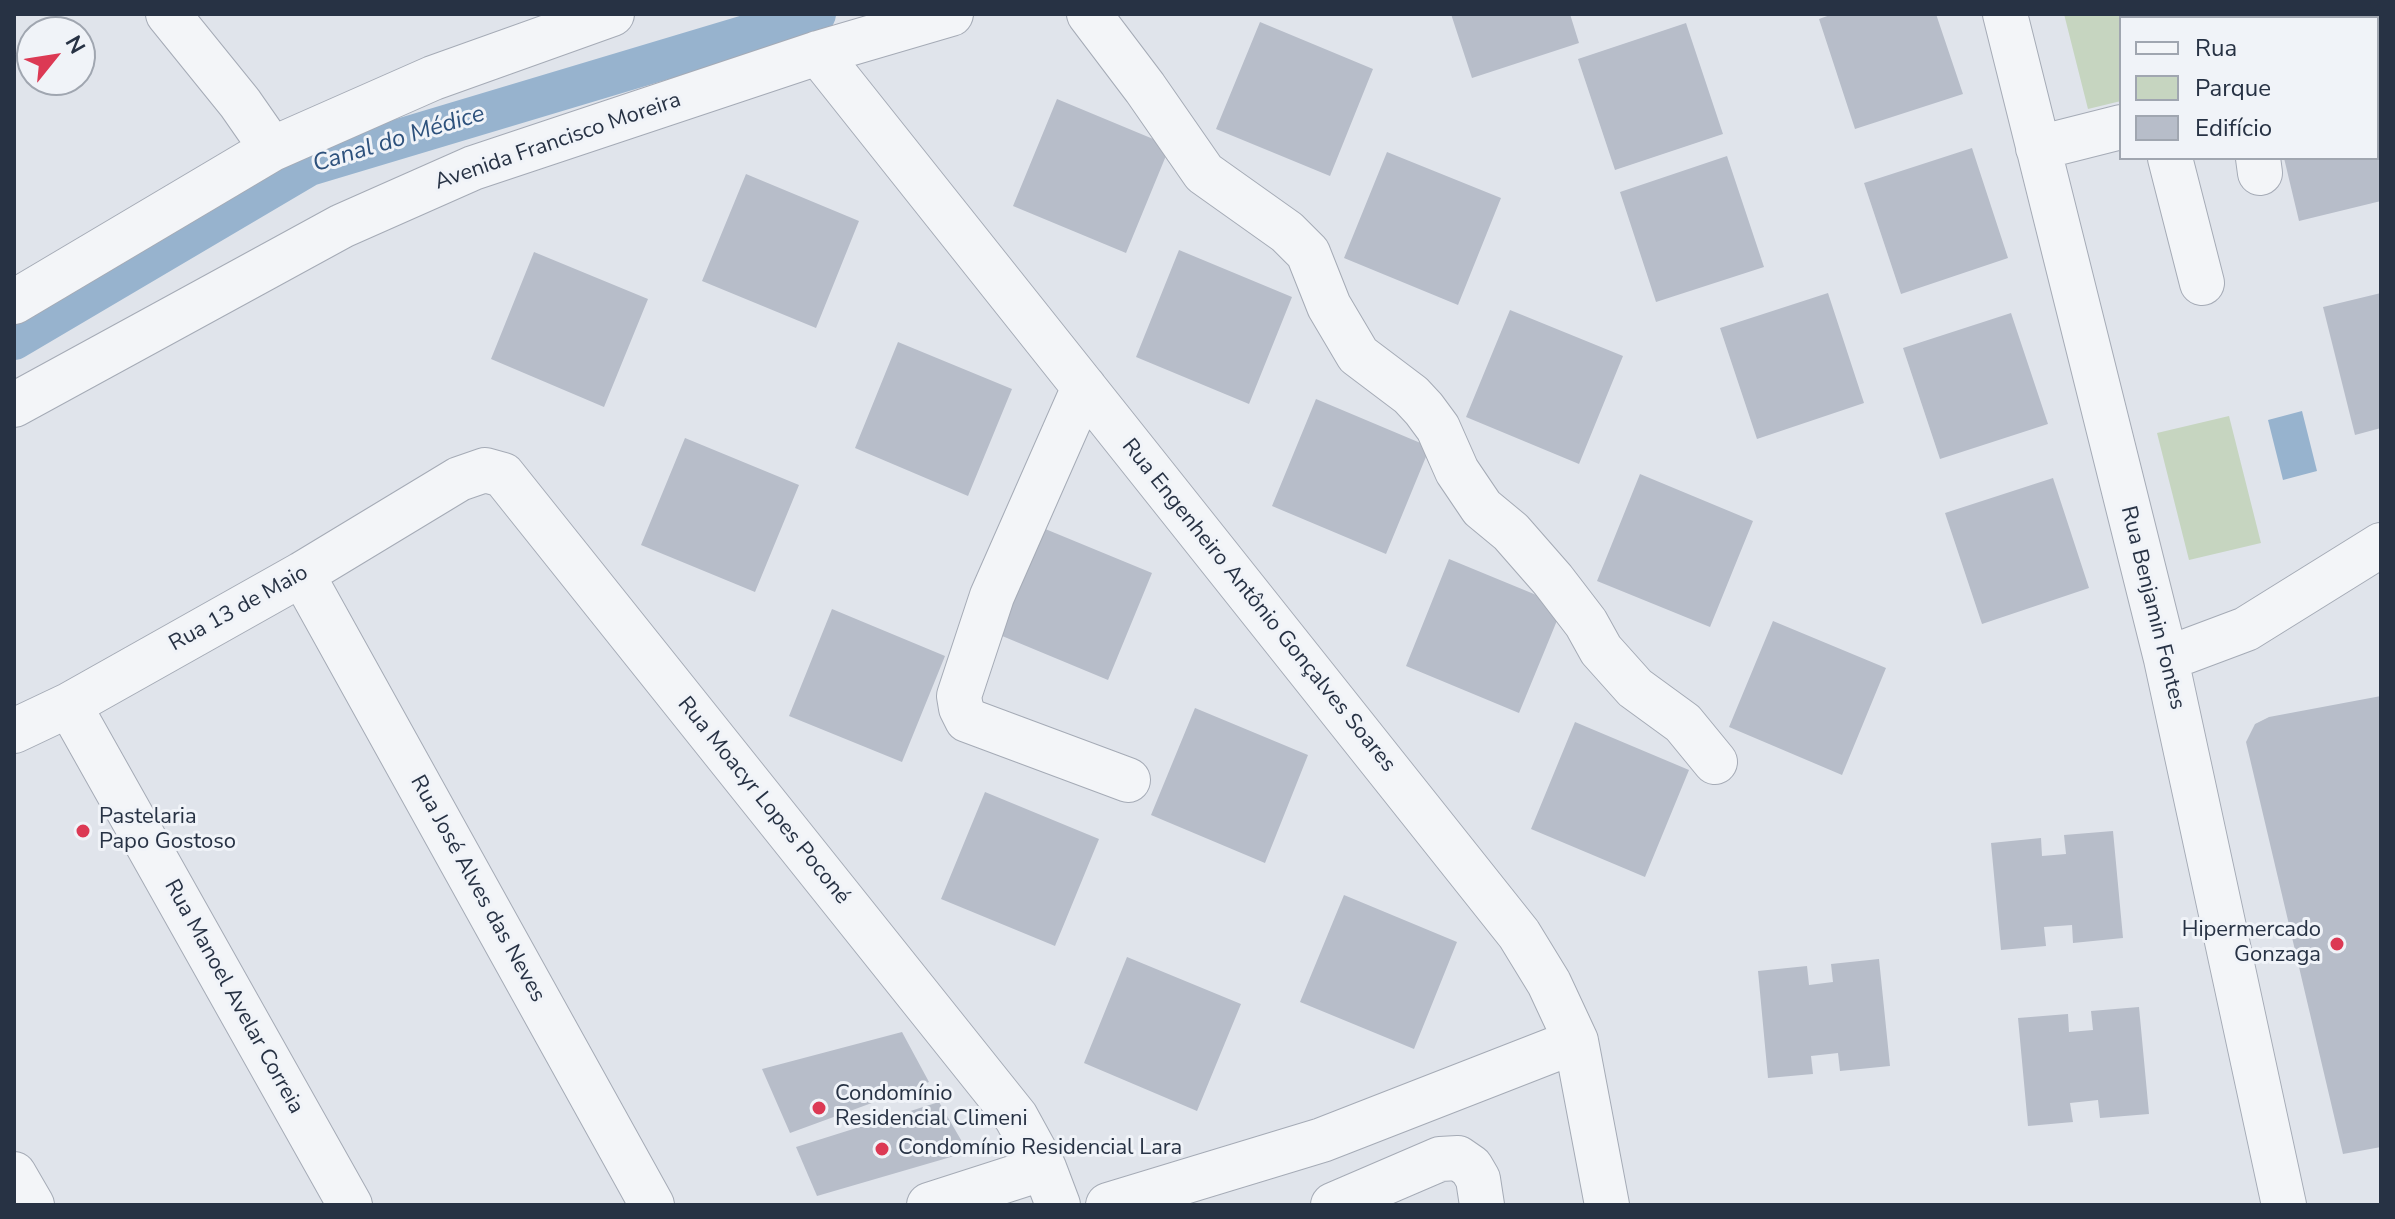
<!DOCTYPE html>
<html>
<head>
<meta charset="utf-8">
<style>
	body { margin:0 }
	#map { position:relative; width:2395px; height:1219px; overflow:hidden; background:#e0e4eb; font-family:"Nunito Sans",sans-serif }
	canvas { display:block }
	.frame { position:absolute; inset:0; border:16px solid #273244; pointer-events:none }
	.legend { position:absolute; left:2119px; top:16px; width:260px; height:144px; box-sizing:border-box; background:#f0f3f8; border:2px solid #a0a6b0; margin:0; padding:10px 14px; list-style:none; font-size:24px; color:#273244 }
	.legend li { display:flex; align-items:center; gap:16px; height:40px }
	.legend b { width:40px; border:2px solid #a0a6b0 }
	.north { position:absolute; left:16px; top:16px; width:80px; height:80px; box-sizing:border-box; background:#f0f3f8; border:2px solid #a0a6b0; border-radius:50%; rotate:60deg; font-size:22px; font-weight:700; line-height:32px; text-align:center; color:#273244 }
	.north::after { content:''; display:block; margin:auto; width:28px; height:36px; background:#dc3954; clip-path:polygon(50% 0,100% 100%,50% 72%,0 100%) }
</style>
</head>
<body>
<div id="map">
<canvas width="2395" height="1219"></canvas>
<div class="frame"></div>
<ul class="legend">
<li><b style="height:10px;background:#f3f5f8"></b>Rua</li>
<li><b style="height:22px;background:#c6d5c0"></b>Parque</li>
<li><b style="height:22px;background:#b7bdc9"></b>Edifício</li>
</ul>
<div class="north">N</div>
</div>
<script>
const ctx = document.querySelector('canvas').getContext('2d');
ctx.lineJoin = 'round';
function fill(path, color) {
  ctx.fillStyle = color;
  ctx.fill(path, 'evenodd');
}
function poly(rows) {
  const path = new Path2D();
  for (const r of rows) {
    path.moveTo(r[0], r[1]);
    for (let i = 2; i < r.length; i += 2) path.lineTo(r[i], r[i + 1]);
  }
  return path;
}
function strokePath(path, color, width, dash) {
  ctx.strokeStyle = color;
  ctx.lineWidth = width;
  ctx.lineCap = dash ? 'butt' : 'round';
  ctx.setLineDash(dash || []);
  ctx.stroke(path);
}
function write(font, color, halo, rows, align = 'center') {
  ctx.font = font + ' "Nunito Sans",sans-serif';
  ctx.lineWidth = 6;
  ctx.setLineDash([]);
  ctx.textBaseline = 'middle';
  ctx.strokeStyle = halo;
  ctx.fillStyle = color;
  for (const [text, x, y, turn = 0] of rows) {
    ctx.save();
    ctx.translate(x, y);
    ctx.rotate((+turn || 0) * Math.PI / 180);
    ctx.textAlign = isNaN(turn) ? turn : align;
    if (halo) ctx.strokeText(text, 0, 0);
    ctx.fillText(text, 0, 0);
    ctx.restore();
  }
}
const green = poly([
	[2064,14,2141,14,2142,18,2121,18,2121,101,2088,109],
	[2229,416,2261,543,2189,560,2157,433]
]);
const water = poly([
	[2302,411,2317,471,2283,480,2268,420]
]);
const canal = poly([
	[14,340,309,166,816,14]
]);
const building = poly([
	[1451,14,1570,14,1579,43,1472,78],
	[1833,14,1936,14,1963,94,1855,129,1819,19],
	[2252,14,2279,14,2279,15,2253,18],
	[1260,22,1373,69,1330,176,1216,129],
	[1686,23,1723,134,1615,170,1578,59],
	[2381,65,2381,201,2299,221,2284,158,2377,158,2377,66],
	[1057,99,1170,146,1126,253,1013,206],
	[1972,148,2008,258,1901,294,1864,183],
	[1387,152,1501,198,1458,305,1344,258],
	[1727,156,1764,267,1656,302,1620,192],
	[746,174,859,221,816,328,702,281],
	[1179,250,1292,297,1249,404,1136,357],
	[534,252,648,299,604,407,491,359],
	[1828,293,1864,403,1757,439,1720,328],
	[2381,293,2381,428,2355,435,2323,307],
	[1510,310,1623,356,1579,464,1466,417],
	[2011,313,2048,424,1940,459,1903,348],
	[898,342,1012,389,968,496,855,448],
	[1316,399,1430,447,1386,554,1272,506],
	[685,438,799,485,755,592,641,545],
	[1640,474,1753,521,1710,627,1597,581],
	[2053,478,2089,588,1982,624,1945,513],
	[1038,526,1152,573,1108,680,995,633],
	[1449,559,1563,606,1519,713,1406,666],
	[832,609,945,656,902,762,789,716],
	[1773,621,1886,668,1842,775,1729,727],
	[2381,696,2381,1147,2343,1154,2246,742,2255,724,2269,717],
	[1195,708,1308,755,1265,863,1151,815],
	[1575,722,1689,770,1645,877,1531,829],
	[985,792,1099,839,1055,946,941,899],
	[2113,831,2123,938,2073,943,2072,925,2044,927,2046,946,2001,950,1991,843,2041,838,2042,856,2066,854,2064,835],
	[1344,895,1457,942,1414,1049,1300,1002],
	[1127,957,1241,1004,1197,1111,1084,1063],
	[1879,959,1890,1066,1840,1071,1838,1053,1811,1056,1813,1074,1768,1078,1758,971,1807,966,1809,985,1833,982,1831,964],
	[2139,1007,2149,1114,2100,1118,2098,1100,2070,1103,2073,1122,2028,1126,2018,1018,2068,1014,2069,1032,2093,1030,2091,1011],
	[902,1032,929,1082,790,1133,762,1069],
	[939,1102,968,1152,817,1196,796,1147]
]);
const minor = poly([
	[168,14,240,103,272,149],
	[1089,14,1145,88,1204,173,1287,232,1308,253,1329,306,1358,355,1411,395,1424,409,1438,428,1457,471,1482,508,1511,532,1553,580,1586,623,1601,650,1635,688,1683,723,1715,762],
	[2005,14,2166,659,2284,1205],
	[818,53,1519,934,1549,983,1576,1041,1607,1205],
	[2038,148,2121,127],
	[2170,158,2202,283],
	[2258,158,2260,173],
	[14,302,272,149,433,78,612,14],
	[1084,387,992,596,959,696,961,708,967,720,1128,780],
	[14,405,342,226,473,168,818,53,951,14],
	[302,574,652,1205],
	[2166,659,2246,629,2381,545],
	[69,705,350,1205],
	[14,731,69,705,302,574,459,479,485,470,503,475,1016,1117,1044,1168,1058,1205],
	[14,1174,32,1205],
	[929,1205,1044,1168],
	[1108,1205,1322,1140,1576,1041],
	[1333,1205,1440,1159,1458,1158,1471,1167,1478,1179,1482,1205]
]);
const markers = [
	[83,831,8,"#dc3954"],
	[2337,944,8,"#dc3954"],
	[819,1108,8,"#dc3954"],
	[882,1149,8,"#dc3954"]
];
const streetNames = [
	["Avenida Francisco Moreira",558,142,-19],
	["Rua Engenheiro Antônio Gonçalves Soares",1258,606,51],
	["Rua Benjamin Fontes",2152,608,76],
	["Rua 13 de Maio",239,609,-29],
	["Rua Moacyr Lopes Poconé",763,801,51],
	["Rua José Alves das Neves",477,889,61],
	["Rua Manoel Avelar Correia",233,997,61]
];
const poiNames = [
	["Pastelaria",99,818],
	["Papo Gostoso",99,843],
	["Hipermercado",2321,931,"right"],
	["Gonzaga",2321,956,"right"],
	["Condomínio",835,1095],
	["Residencial Climeni",835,1120],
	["Condomínio Residencial Lara",898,1149]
];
const waterNames = [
	["Canal do Médice",399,140,-17]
];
fill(green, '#c6d5c0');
fill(water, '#97b3ce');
strokePath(canal, '#97b3ce', 40);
fill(building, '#b7bdc9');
strokePath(minor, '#a5abb6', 46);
strokePath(minor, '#f3f5f8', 44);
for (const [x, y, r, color] of markers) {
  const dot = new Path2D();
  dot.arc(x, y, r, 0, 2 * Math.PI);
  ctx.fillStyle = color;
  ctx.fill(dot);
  strokePath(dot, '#f0f3f8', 3);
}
write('22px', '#273244', '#f0f3f8', streetNames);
write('22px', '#273244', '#f0f3f8', poiNames, 'left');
write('italic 24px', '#2d517c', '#f0f3f8', waterNames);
</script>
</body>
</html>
